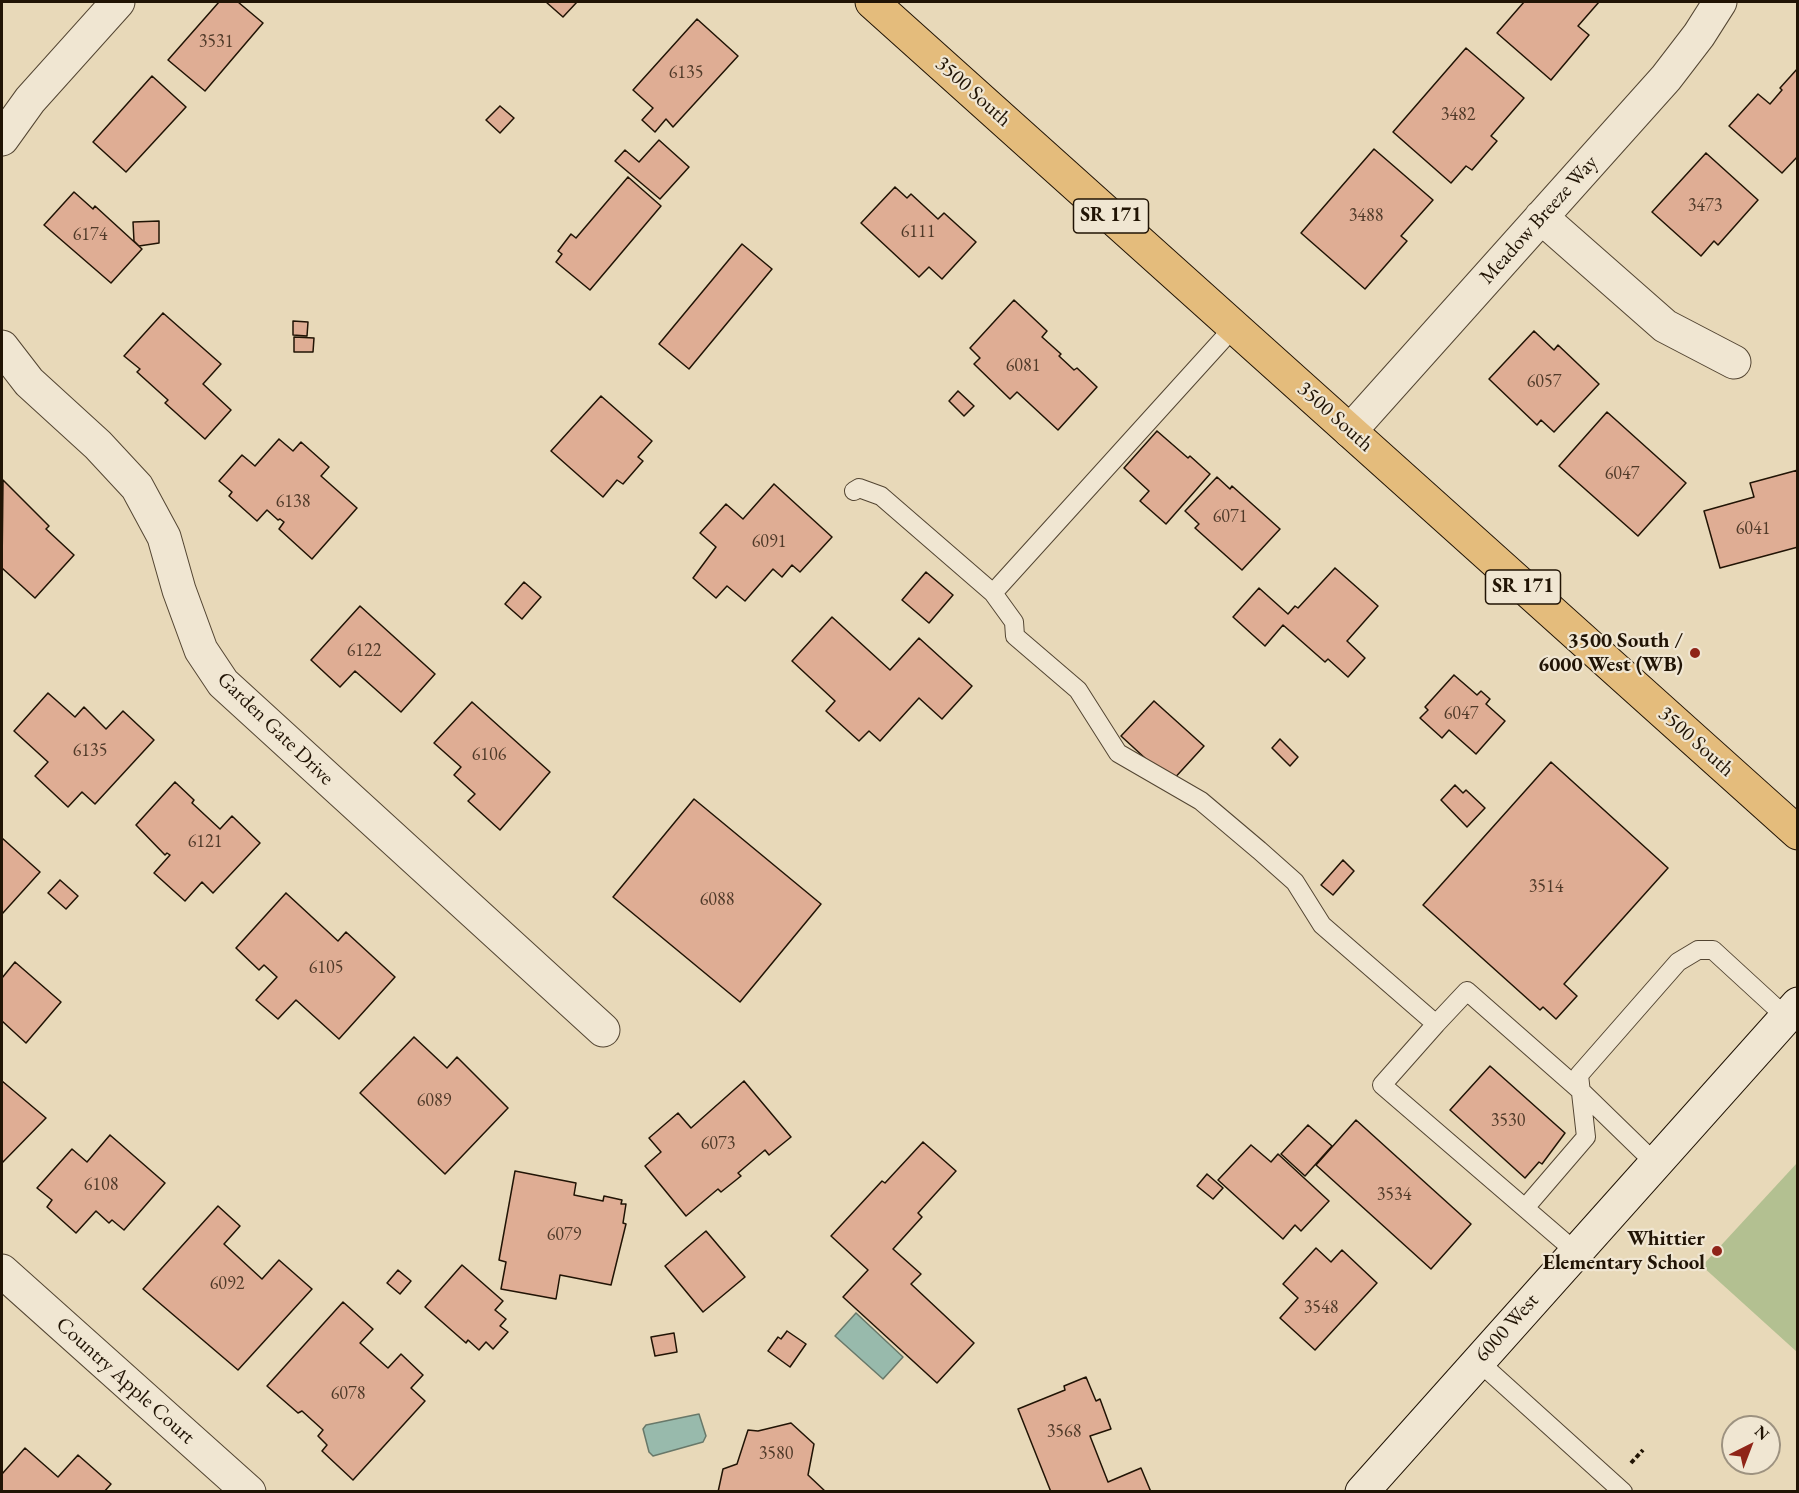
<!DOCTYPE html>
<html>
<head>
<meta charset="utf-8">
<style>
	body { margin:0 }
	#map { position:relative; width:1799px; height:1493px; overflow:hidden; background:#e8d9b9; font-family:"EB Garamond",serif }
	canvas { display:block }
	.frame { position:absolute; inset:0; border:3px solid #211405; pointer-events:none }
	.north { position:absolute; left:1721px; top:1415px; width:60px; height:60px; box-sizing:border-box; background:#f0e6d2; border:2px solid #9d9280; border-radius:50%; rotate:42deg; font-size:16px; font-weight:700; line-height:24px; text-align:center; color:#211405 }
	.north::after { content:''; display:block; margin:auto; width:21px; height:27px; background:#8f2418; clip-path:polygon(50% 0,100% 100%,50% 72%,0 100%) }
</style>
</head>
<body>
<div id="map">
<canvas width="1799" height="1493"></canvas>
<div class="frame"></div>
<div class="north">N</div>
</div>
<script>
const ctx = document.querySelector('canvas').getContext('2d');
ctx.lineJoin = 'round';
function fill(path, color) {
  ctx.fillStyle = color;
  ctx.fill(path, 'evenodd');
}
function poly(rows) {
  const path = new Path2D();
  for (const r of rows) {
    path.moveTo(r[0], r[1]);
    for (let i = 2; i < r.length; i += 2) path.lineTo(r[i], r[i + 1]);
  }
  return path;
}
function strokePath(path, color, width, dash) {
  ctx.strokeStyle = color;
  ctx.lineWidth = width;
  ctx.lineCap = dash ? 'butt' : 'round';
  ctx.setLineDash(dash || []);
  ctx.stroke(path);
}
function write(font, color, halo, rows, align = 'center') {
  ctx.font = font + ' "EB Garamond",serif';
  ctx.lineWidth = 4.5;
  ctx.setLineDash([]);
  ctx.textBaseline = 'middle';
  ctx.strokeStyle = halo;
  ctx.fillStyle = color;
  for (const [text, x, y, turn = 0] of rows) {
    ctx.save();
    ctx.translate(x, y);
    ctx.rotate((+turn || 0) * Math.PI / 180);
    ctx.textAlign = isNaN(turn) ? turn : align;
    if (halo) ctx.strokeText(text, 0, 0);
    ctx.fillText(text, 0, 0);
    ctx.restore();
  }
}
const green = poly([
	[1797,1163,1797,1352,1702,1266]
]);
const water = poly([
	[856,1313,903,1357,883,1379,835,1336,856,1313],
	[699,1414,706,1436,703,1442,653,1456,649,1452,643,1429,646,1425,699,1414]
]);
const building = poly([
	[219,2,238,2,263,23,205,91,168,60,219,2],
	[546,2,577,2,563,17,546,2],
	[1524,2,1599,2,1578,26,1589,35,1551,80,1497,33,1524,2],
	[697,19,738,56,673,127,666,119,655,132,642,120,653,108,633,90,697,19],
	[1466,48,1524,98,1491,136,1497,141,1472,170,1466,166,1451,183,1393,132,1466,48],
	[1798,68,1798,156,1782,173,1729,126,1758,94,1770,104,1782,90,1780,88,1798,68],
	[152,76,186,107,126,172,93,142,152,76],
	[500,106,514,118,500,133,486,120,500,106],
	[659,140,689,167,660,199,615,161,625,150,639,162,659,140],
	[1374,149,1433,200,1401,236,1407,241,1365,289,1301,233,1374,149],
	[1706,153,1758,200,1718,245,1714,241,1701,256,1652,212,1706,153],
	[628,177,661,206,590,290,556,262,562,254,558,251,571,234,576,238,628,177],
	[895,187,907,198,911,194,938,219,944,213,976,242,942,279,929,267,919,277,861,223,895,187],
	[74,192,93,209,95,206,142,249,111,283,44,225,74,192],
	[159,221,159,243,139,246,134,241,133,222,159,221],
	[742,244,772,269,689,369,659,344,742,244],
	[1014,300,1047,331,1042,337,1061,354,1059,356,1074,370,1077,368,1097,387,1058,430,1017,392,1010,399,974,364,980,358,970,348,1014,300],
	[163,313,221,364,203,384,231,410,205,439,165,403,168,400,137,372,140,369,124,356,163,313],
	[293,321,308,322,307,336,293,335,293,321],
	[1534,331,1554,350,1558,345,1599,384,1554,432,1541,420,1537,425,1489,379,1534,331],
	[294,337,314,338,313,352,294,352,294,337],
	[958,391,974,406,964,416,949,401,958,391],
	[601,396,652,441,638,457,643,461,623,484,617,480,603,497,551,451,601,396],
	[1607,412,1686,483,1638,536,1559,466,1607,412],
	[1157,431,1188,458,1190,456,1210,474,1166,524,1140,501,1149,491,1124,468,1157,431],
	[279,439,293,451,301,442,329,467,321,476,357,508,312,559,279,529,284,522,280,519,278,520,267,510,257,521,229,496,232,492,219,481,242,455,255,466,279,439],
	[1798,470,1798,547,1720,568,1704,511,1754,497,1750,483,1798,470],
	[1217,477,1230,489,1232,486,1280,529,1242,570,1195,528,1199,524,1185,511,1217,477],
	[3,480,49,526,46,529,74,555,35,598,2,568,3,480],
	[774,484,832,537,800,572,792,565,782,577,773,569,745,601,727,586,716,598,693,578,716,547,700,533,726,504,743,519,774,484],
	[1335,568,1378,606,1347,641,1365,658,1348,677,1328,659,1325,662,1283,625,1265,646,1233,617,1259,588,1288,614,1295,606,1298,608,1335,568],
	[926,572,953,595,929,623,902,600,926,572],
	[524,582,541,597,522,619,505,604,524,582],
	[360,606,435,674,401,712,355,671,340,687,311,660,360,606],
	[832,617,890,670,919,638,972,686,942,719,919,698,880,741,869,731,859,741,826,711,835,701,792,661,832,617],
	[1454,675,1477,695,1481,691,1490,699,1486,704,1505,721,1476,754,1449,730,1442,738,1420,718,1428,710,1425,707,1454,675],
	[48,693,75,717,84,707,106,729,123,711,154,740,95,804,82,792,68,807,35,776,48,762,14,731,48,693],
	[1154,701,1204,746,1171,782,1121,736,1154,701],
	[472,702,550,772,500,830,468,801,475,794,454,775,461,767,434,743,472,702],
	[1280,739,1298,757,1290,766,1272,748,1280,739],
	[1551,762,1668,868,1564,984,1577,996,1556,1019,1543,1007,1540,1010,1423,905,1551,762],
	[175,782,194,800,192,803,220,829,232,816,260,843,213,893,202,882,185,901,154,873,170,855,167,853,165,855,136,825,175,782],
	[1455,785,1463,793,1466,790,1485,808,1467,827,1441,800,1455,785],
	[694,799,821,904,740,1002,613,897,694,799],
	[2,838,40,872,2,914,2,838],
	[1343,860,1354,871,1333,895,1321,885,1343,860],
	[60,880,78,896,66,909,48,893,60,880],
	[286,893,338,941,346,932,395,977,339,1039,296,1000,278,1019,256,1000,277,977,264,965,259,970,236,948,286,893],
	[15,962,61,1002,26,1043,2,1021,2,978,15,962],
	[414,1037,447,1068,457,1057,508,1108,445,1174,360,1093,414,1037],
	[1490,1066,1565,1133,1542,1164,1539,1162,1525,1178,1450,1110,1490,1066],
	[2,1081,46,1118,2,1163,2,1081],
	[744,1081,791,1137,769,1155,765,1150,738,1173,741,1176,721,1192,718,1189,686,1216,645,1166,661,1152,649,1138,678,1113,691,1128,744,1081],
	[1356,1120,1471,1224,1431,1269,1316,1165,1356,1120],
	[1308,1125,1332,1146,1305,1176,1281,1154,1308,1125],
	[110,1135,165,1183,124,1230,112,1220,109,1223,96,1211,76,1233,47,1207,52,1200,37,1188,72,1149,87,1162,110,1135],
	[923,1142,956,1171,918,1213,922,1217,893,1249,921,1274,911,1284,974,1343,937,1383,843,1297,868,1270,831,1236,882,1181,885,1183,923,1142],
	[1251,1145,1271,1162,1278,1154,1329,1201,1301,1231,1295,1225,1283,1239,1218,1180,1251,1145],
	[515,1171,576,1183,574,1195,603,1201,604,1196,622,1200,621,1204,626,1204,623,1223,626,1224,611,1285,560,1275,556,1299,501,1289,506,1262,499,1260,515,1171],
	[1207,1174,1223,1188,1213,1199,1197,1186,1207,1174],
	[218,1206,240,1226,224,1244,262,1279,279,1260,312,1289,238,1370,143,1289,218,1206],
	[706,1231,745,1277,703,1312,665,1266,706,1231],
	[1316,1248,1331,1262,1342,1250,1377,1283,1315,1350,1280,1318,1298,1298,1283,1284,1316,1248],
	[462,1265,503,1301,495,1310,506,1319,500,1326,508,1332,493,1349,486,1342,479,1350,468,1340,466,1343,425,1307,462,1265],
	[398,1270,411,1281,400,1294,387,1283,398,1270],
	[343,1302,373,1329,360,1343,388,1368,401,1354,423,1375,411,1388,425,1401,353,1480,322,1451,327,1445,318,1436,323,1430,302,1411,298,1413,267,1386,343,1302],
	[787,1331,806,1344,790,1367,768,1351,778,1337,781,1339,787,1331],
	[674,1333,677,1352,655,1356,651,1337,674,1333],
	[1086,1377,1096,1401,1100,1399,1111,1429,1090,1436,1108,1482,1141,1468,1151,1492,1051,1492,1018,1409,1065,1390,1064,1386,1086,1377],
	[791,1423,814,1444,808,1475,826,1492,718,1492,723,1469,737,1464,748,1430,758,1431,791,1423],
	[25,1448,58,1477,78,1455,111,1484,104,1492,2,1492,2,1474,25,1448]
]);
const path = poly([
	[1631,1463,1643,1450]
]);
const lane = poly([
	[854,491,859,488,881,496,993,593,1234,327],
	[993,593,1014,622,1015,636,1078,690,1118,753,1201,801,1259,850,1295,882,1322,925,1436,1024,1382,1085,1576,1252],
	[1436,1024,1467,991,1582,1092,1655,1163],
	[1525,1208,1586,1137,1579,1075,1678,962,1698,950,1713,950,1786,1017],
	[1478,1361,1623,1492]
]);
const street = poly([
	[2,139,30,100,118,2],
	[1541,217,1665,326,1734,362],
	[2,347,29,382,98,445,137,487,164,537,179,590,201,650,223,683,603,1030],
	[1350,431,1666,78,1699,35,1720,2],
	[2,1271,249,1492]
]);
const secondary = poly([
	[1362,1492,1798,1004]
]);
const primary = poly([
	[872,2,1798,833]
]);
const markers = [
	[1695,653,6,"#8f2418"],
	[1717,1251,6,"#8f2418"]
];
const numberNames = [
	["3531",216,42],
	["6135",686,73],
	["3482",1458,115],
	["3473",1705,206],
	["3488",1366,216],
	["6111",918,232],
	["6174",90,235],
	["6081",1023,366],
	["6057",1544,382],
	["6047",1622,474],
	["6138",293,502],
	["6071",1230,517],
	["6041",1753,529],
	["6091",769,542],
	["6122",364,651],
	["6047",1461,714],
	["6135",90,751],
	["6106",489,755],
	["6121",205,842],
	["3514",1546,887],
	["6088",717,900],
	["6105",326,968],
	["6089",434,1101],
	["3530",1508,1121],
	["6073",718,1144],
	["6108",101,1185],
	["3534",1394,1195],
	["6079",564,1235],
	["6092",227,1284],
	["3548",1321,1308],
	["6078",348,1394],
	["3568",1064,1432],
	["3580",776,1454]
];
const shields = [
	[1111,216,75],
	[1523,587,75]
];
const shieldNames = [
	["SR 171",1111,216],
	["SR 171",1523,587]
];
const streetNames = [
	["3500 South",973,92,42],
	["Meadow Breeze Way",1539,220,-48],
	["3500 South",1335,417,42],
	["Garden Gate Drive",275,729,44],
	["3500 South",1696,742,42],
	["6000 West",1507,1328,-48],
	["Country Apple Court",125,1381,42]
];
const poiNames = [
	["3500 South /",1683,641],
	["6000 West (WB)",1683,665],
	["Whittier",1705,1239],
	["Elementary School",1705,1263]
];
fill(green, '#b3c091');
fill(water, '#98baac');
strokePath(water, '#687869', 1.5);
fill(building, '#dfad94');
strokePath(building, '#211405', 1.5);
strokePath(lane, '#534532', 20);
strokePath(street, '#534532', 35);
strokePath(secondary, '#211405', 35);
strokePath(primary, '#211405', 35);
strokePath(path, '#211405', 4, [4.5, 3]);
strokePath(lane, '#f0e6d2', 18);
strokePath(street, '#f0e6d2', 33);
strokePath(secondary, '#f0e6d2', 33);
strokePath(primary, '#e4bc7c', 33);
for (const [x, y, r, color] of markers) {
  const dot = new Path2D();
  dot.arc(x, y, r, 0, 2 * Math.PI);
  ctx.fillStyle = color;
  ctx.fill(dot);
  strokePath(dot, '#f0e6d2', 2);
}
write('18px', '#503a29', null, numberNames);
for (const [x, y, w] of shields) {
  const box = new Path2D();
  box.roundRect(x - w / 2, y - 17, w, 34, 4.5);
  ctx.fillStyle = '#f0e6d2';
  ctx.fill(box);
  strokePath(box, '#211405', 1.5);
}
write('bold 20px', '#211405', null, shieldNames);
write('21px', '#211405', '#f0e6d2', streetNames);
write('bold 21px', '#211405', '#f0e6d2', poiNames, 'right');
</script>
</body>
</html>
